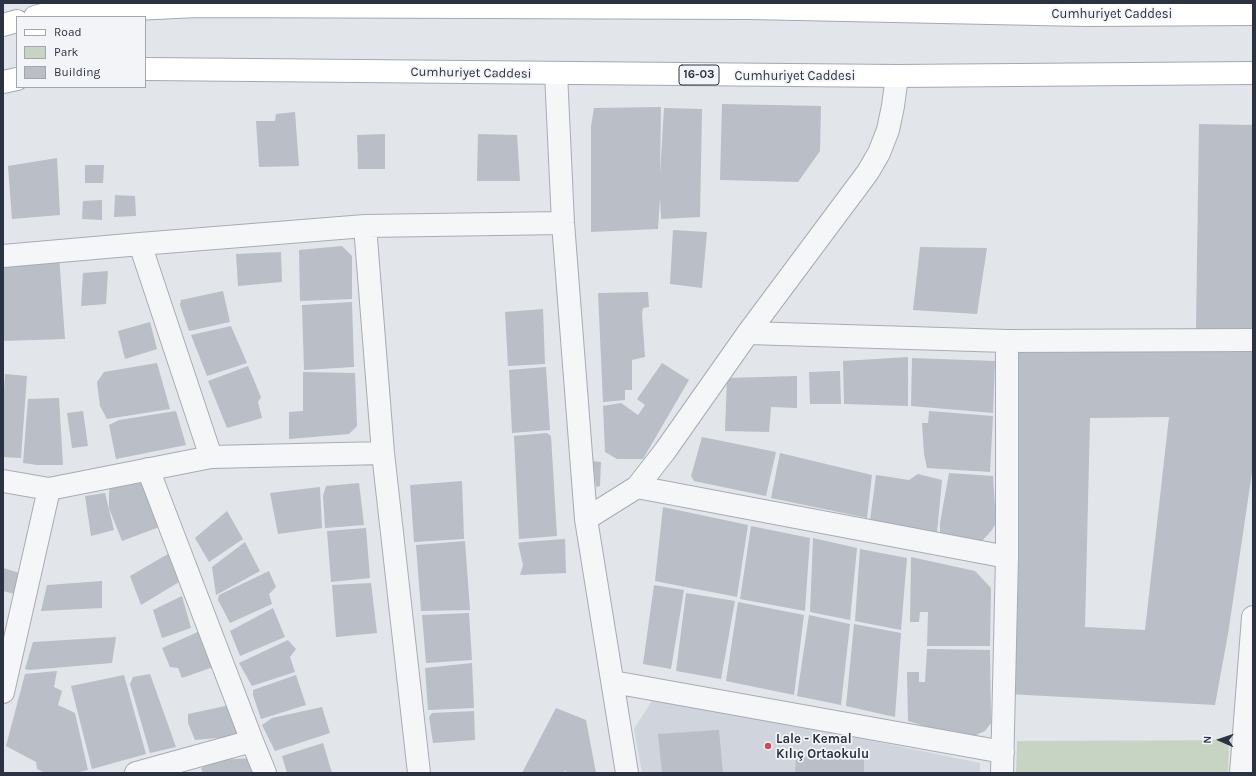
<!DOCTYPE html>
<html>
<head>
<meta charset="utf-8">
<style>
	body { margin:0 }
	#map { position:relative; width:1256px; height:776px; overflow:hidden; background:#e2e5ea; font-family:Karla,sans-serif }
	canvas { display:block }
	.frame { position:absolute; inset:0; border:4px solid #2b3241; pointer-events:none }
	.legend { position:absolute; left:16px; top:16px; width:130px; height:72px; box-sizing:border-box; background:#f2f4f7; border:1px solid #a2a6ae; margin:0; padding:5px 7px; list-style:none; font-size:12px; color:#2b3241 }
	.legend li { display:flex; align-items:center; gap:8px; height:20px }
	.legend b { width:20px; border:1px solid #a2a6ae }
	.north { position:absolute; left:1200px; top:720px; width:40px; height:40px; -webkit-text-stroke:3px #f2f4f7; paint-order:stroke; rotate:272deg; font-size:11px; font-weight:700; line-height:16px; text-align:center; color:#2b3241 }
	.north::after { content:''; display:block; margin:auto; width:14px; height:18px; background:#2b3241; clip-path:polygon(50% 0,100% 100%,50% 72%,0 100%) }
</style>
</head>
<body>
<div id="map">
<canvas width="1256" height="776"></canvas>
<div class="frame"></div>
<ul class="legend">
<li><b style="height:5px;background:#fff"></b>Road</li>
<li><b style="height:11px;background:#c7d4c4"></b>Park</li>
<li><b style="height:11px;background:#b9bec7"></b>Building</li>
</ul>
<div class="north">N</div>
</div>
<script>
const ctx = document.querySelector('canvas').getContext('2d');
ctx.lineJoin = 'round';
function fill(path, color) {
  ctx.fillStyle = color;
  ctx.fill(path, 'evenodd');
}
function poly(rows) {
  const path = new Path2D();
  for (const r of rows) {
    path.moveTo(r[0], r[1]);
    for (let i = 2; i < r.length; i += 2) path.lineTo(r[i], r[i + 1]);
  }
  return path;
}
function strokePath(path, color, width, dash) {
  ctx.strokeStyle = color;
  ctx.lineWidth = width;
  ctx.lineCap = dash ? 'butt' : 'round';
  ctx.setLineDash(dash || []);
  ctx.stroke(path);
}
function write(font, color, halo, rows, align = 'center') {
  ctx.font = font + ' Karla,sans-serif';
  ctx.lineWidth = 3.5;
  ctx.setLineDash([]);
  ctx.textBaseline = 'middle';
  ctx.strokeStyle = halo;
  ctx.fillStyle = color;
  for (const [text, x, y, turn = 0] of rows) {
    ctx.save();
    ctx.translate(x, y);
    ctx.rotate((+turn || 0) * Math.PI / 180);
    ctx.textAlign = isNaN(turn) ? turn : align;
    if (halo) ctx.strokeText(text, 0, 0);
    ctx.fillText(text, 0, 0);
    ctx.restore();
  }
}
const built = poly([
	[655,696,980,763,980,773,642,773,634,729]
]);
const green = poly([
	[1229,740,1228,773,1016,773,1017,741]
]);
const building = poly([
	[722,104,821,106,820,151,798,182,720,180],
	[661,107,660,175,664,108,702,109,700,217,661,219,660,198,658,229,591,232,591,126,594,108],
	[295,112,299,166,259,167,256,121,275,121,276,114],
	[1199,124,1253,125,1253,330,1196,329],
	[385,134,385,169,358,169,357,135],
	[478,134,517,135,520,181,477,181],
	[57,158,60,215,12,219,8,166],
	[85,165,104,165,103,183,85,183],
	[115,195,135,196,136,216,114,217],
	[102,200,102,220,82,219,83,201],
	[673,230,707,232,702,288,670,284],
	[342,246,352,256,352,299,300,301,299,250],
	[920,247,987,248,977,314,913,310],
	[281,252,282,282,238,286,236,254],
	[59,256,65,339,3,341,3,261],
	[108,271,106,304,81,306,83,273],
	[223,291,230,322,189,331,180,305,181,300],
	[648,292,649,307,643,308,642,314,645,357,632,360,632,390,625,390,625,400,603,402,598,293],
	[352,302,354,367,304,370,302,305],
	[543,309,545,364,508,366,505,312],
	[150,322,157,349,125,359,118,331],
	[231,326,247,363,207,376,191,335],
	[1253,347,1253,466,1228,634,1215,705,1008,694,1013,350],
	[1169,417,1145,630,1085,627,1090,418],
	[908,357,908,406,844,404,843,361],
	[912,358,995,361,993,413,911,406],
	[157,363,170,409,107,419,100,406,97,382,104,372],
	[662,363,689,380,643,459,617,459,605,452,603,406,621,403,638,415,645,405,637,399],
	[248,366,261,397,258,402,262,418,227,428,208,381],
	[546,367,550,430,512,433,509,370],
	[840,371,841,404,810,404,809,372],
	[303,372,355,373,357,426,349,434,289,439,289,412,303,411],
	[5,374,27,376,21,458,3,457,3,403],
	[797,376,797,408,771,407,769,432,725,431,727,378],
	[59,398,63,465,37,465,23,463,28,399],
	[83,411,88,446,72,448,67,413],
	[176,411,186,445,116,459,109,425,119,420],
	[929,411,993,416,990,472,927,468,924,454,922,423,928,423],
	[547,433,551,436,557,536,519,539,514,436],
	[702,437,776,452,766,496,694,481,691,476],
	[780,453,872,475,867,518,771,498],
	[593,461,601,462,600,486,596,487],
	[949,473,993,476,996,523,992,530,982,541,940,534,940,523],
	[918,474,942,480,937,532,870,521,876,475,909,480],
	[143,479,162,526,122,541,109,508,109,493,110,487],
	[462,481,464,539,414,542,410,485],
	[359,483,364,525,325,528,323,496,326,486],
	[320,487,322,528,278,534,270,493],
	[105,493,114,530,91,536,85,496],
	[663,507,748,525,737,597,655,581],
	[227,511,243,539,209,562,195,538],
	[751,526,810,538,805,611,740,599],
	[366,528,370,578,331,582,327,531],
	[813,538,857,548,850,620,810,612],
	[565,539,566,573,520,575,523,565,518,543,524,542],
	[465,541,470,610,421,611,416,545],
	[245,542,260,571,216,595,212,567],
	[860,549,907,558,901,630,855,621],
	[173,551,184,579,141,605,130,576],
	[911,557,975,571,991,588,990,646,927,646,928,612,920,612,919,622,910,622],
	[3,568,23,574,15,594,3,591],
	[269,571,276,587,269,594,272,604,230,623,218,600,219,595],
	[102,581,102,608,41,611,47,585],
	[371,583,377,633,336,637,332,585],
	[654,585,684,590,671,669,643,664],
	[686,593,735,601,721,679,676,671],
	[182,596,191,628,162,638,153,610],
	[738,602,804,615,794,695,726,681],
	[273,608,285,637,240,656,230,631],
	[469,613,472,660,426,663,422,615],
	[809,615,850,624,841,705,797,696],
	[854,624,901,633,895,717,846,706],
	[202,630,219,665,182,678,178,668,170,667,162,648],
	[116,637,112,663,29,670,25,669,33,642],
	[288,640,296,649,290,657,295,672,252,686,239,663],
	[927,649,990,650,991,723,985,731,967,739,908,721,907,672,919,672,919,682,925,682],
	[472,663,474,708,428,710,425,668],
	[57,671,54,687,62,691,58,705,75,713,88,770,75,773,45,773,37,769,36,762,6,746,25,674],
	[150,674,176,747,150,753,130,684,133,677],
	[124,675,146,754,92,769,71,686],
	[296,675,306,705,261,719,253,695,253,690],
	[230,705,240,736,195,740,188,723,188,714],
	[322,707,330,733,275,751,262,725,272,718],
	[556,708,586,720,596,773,566,773,566,770,563,773,522,773],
	[474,711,475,740,433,743,429,717,432,713],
	[719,730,723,773,662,773,658,734],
	[323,743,332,773,287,773,282,756],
	[796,756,864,760,864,773,795,773],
	[252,758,257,773,203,773,201,768,220,760]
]);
const street = poly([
	[556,73,563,223,586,519,627,773],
	[365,226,383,453,419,773],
	[140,244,365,226,563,223],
	[3,256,140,244,211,457],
	[748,333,1007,341,1253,340],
	[148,469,252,741,265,773],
	[3,481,49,489,211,457,383,453],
	[637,487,1007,557],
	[586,519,637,487,665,451,748,333,868,172,879,153,888,130,893,106,897,76],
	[613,682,1003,752],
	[3,692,49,489],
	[136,773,252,741],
	[1002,773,1007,557,1007,341],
	[1241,773,1253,617]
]);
const primary = poly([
	[35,17,50,13,198,6,749,8,1086,15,1253,14],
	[3,25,17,21],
	[145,69,897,76,1253,73],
	[3,82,17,79]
]);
const markers = [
	[768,746,4,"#ca4c5a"]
];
const shields = [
	[699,75,40]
];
const shieldNames = [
	["16-03",699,75]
];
const streetNames = [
	["Cumhuriyet Caddesi",1112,14],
	["Cumhuriyet Caddesi",471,73,1],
	["Cumhuriyet Caddesi",795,76]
];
const poiNames = [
	["Lale - Kemal",776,739],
	["Kılıç Ortaokulu",776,754]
];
fill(built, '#d0d4dc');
fill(green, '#c7d4c4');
fill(building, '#b9bec7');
strokePath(street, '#a7acb4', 24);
strokePath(primary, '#a2a9b5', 24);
strokePath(street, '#f5f6f8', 22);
strokePath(primary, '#fff', 22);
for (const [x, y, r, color] of markers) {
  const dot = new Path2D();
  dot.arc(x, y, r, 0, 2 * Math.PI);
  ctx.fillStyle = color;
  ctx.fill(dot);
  strokePath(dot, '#f2f4f7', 1.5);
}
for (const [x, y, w] of shields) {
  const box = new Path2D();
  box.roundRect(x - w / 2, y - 10, w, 20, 3);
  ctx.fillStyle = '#f2f4f7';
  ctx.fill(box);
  strokePath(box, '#2b3241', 1);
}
write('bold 12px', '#2b3241', null, shieldNames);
write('13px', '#2b3241', '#f2f4f7', streetNames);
write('bold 13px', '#2b3241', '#f2f4f7', poiNames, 'left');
</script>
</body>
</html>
